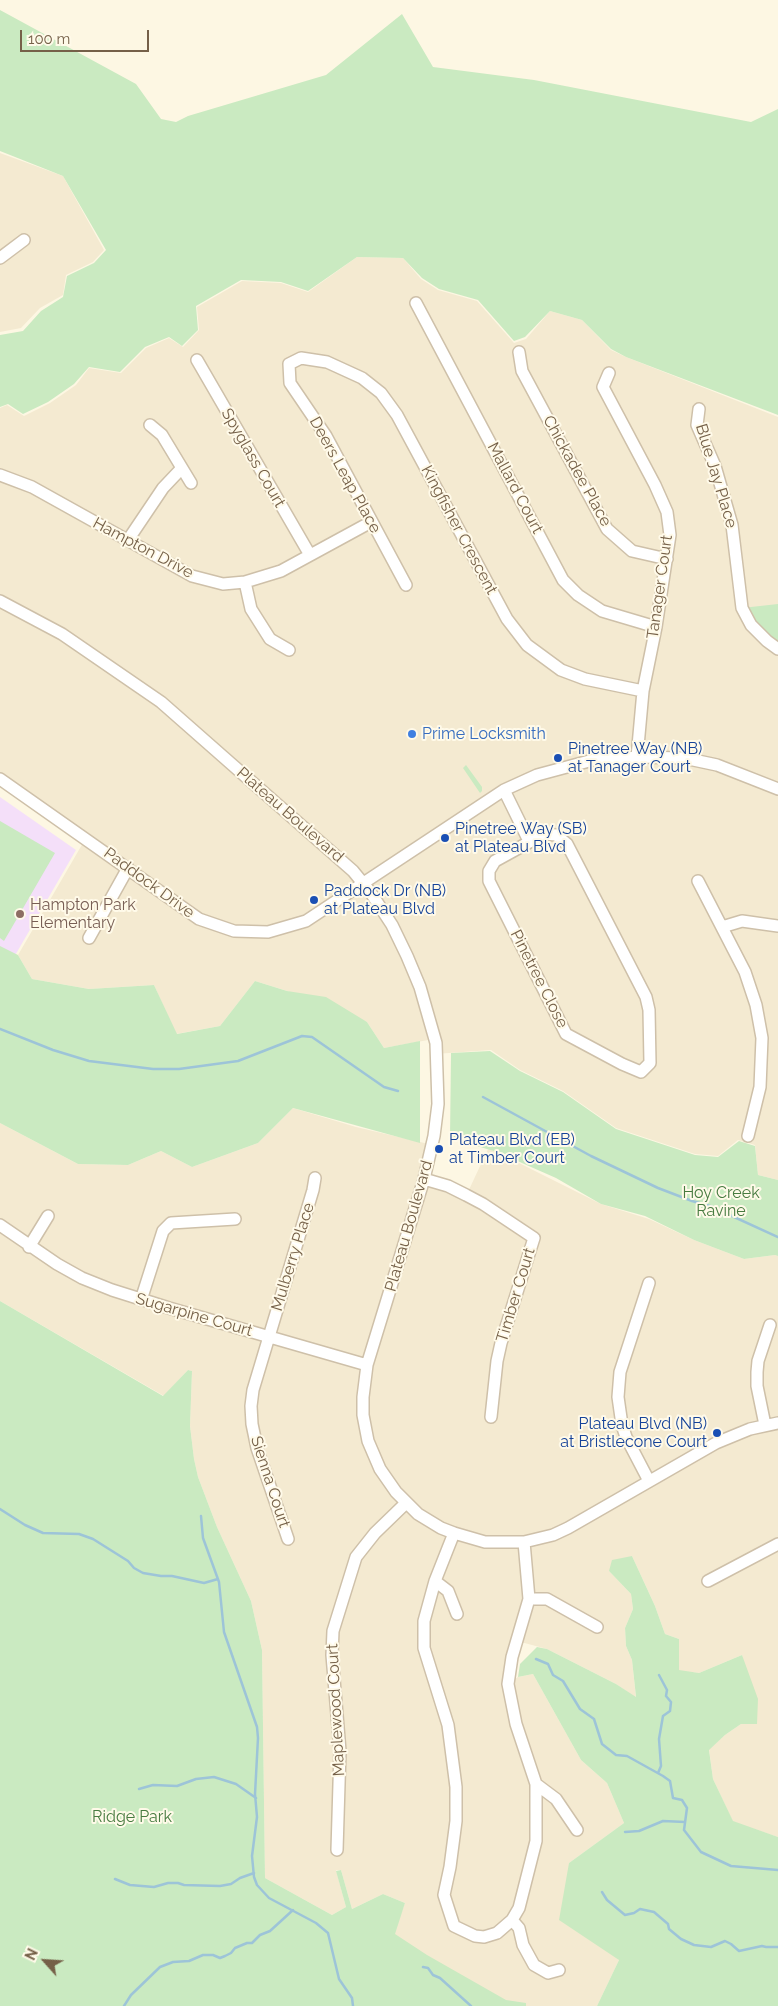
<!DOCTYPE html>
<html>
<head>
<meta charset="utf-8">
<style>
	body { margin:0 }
	#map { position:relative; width:778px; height:2006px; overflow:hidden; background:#fdf7e3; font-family:Raleway,sans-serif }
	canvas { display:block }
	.north { position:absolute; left:20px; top:1936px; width:50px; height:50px; -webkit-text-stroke:4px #fffae9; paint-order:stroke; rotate:296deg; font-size:14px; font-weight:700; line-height:20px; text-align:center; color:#756048 }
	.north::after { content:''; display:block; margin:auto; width:18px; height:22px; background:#756048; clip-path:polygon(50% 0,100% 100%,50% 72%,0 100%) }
	.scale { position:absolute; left:20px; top:30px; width:129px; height:22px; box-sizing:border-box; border:2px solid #756048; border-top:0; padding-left:6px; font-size:15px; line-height:18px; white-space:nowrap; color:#756048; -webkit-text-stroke:4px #fffae9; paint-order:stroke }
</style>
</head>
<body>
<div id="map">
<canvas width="778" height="2006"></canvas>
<div class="north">N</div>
<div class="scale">100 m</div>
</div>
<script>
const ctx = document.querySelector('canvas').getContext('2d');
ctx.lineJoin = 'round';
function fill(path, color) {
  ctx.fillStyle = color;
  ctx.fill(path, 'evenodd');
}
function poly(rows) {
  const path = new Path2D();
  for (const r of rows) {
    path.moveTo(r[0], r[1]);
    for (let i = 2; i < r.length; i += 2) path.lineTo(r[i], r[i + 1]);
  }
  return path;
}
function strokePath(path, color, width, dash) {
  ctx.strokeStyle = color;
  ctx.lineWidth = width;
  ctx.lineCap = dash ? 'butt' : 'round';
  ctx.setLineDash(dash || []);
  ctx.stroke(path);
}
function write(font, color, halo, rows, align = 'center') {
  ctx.font = font + ' Raleway,sans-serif';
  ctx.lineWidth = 4;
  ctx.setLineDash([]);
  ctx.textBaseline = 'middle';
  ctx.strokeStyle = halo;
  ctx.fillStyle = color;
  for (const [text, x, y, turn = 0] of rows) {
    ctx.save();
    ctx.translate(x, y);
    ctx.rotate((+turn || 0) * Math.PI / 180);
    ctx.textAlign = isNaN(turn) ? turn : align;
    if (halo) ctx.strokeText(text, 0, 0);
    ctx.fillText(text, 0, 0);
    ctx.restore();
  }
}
const residential = poly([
	[0,153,63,176,104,250,93,262,66,275,63,295,40,308,21,328,0,332],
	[357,257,403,258,421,279,438,290,477,301,514,343,526,339,550,311,582,320,611,350,626,357,778,417,778,1180,758,1175,755,1145,738,1140,718,1156,695,1154,616,1128,563,1091,520,1070,491,1050,435,1054,421,986,366,878,165,698,64,630,0,597,0,408,7,405,24,416,50,403,76,385,89,368,121,373,146,348,169,338,183,347,199,330,197,307,242,281,281,283,308,292],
	[0,604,62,639,160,706,365,886,389,926,415,988,428,1040,384,1048,367,1022,287,991,255,981,220,1026,176,1034,154,985,89,989,32,979,18,955,87,836,0,777],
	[293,1108,356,1127,433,1145,425,1179,467,1194,488,1149,497,1152,601,1204,649,1219,694,1240,744,1259,775,1255,778,1256,778,1837,733,1822,713,1779,709,1749,725,1735,741,1724,757,1724,742,1655,699,1673,679,1671,679,1639,665,1634,655,1606,632,1556,609,1571,631,1594,633,1609,625,1628,626,1646,632,1660,636,1698,616,1684,547,1649,517,1641,509,1683,518,1677,533,1674,581,1760,607,1783,624,1823,569,1863,619,1960,597,2006,493,2006,389,1946,405,1903,383,1894,352,1909,341,1870,336,1870,346,1907,332,1915,265,1878,262,1650,251,1601,217,1527,198,1477,194,1459,190,1426,192,1371,188,1370,164,1396,0,1301,0,1123,78,1164,128,1165,161,1151,192,1167,258,1143]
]);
const education = poly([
	[0,797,76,850,2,978,0,977]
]);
const green = poly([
	[0,10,136,84,161,119,176,122,188,116,326,75,402,14,433,67,534,80,751,122,778,109,778,415,626,357,611,349,582,320,550,311,525,337,514,341,478,300,439,289,422,278,403,258,357,257,308,291,281,282,241,280,196,306,198,330,182,346,169,337,145,347,120,372,89,367,74,384,48,402,23,414,8,404,0,407,0,335,23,331,41,311,63,297,67,276,94,263,106,250,63,176,0,151],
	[778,604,778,649,742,608],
	[466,765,482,787,482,791,480,793,463,768],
	[0,821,55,853,4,941,0,938],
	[0,946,18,955,32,979,89,989,154,985,177,1034,220,1026,255,981,287,991,326,997,367,1022,384,1048,420,1041,420,1143,293,1108,258,1143,192,1167,161,1151,128,1165,78,1164,0,1123],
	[490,1051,520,1071,563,1092,616,1129,695,1155,718,1157,739,1141,755,1146,758,1175,778,1180,778,1256,775,1255,744,1259,694,1240,645,1216,601,1204,556,1178,497,1152,450,1138,451,1053],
	[0,1301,163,1396,188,1370,192,1371,190,1426,194,1459,198,1477,217,1527,251,1601,262,1650,265,1878,332,1915,346,1907,336,1871,341,1870,352,1909,383,1894,405,1903,395,1934,427,1955,506,2000,526,2003,526,2006,0,2006],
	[632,1556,655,1606,665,1634,679,1639,679,1670,699,1673,742,1655,758,1699,757,1724,741,1724,725,1735,709,1750,713,1779,733,1821,778,1837,778,2006,597,2006,619,1960,559,1920,569,1863,624,1823,607,1783,581,1760,533,1674,518,1677,520,1664,537,1647,547,1649,616,1684,636,1697,632,1660,626,1646,625,1628,633,1609,631,1594,609,1571,612,1560]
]);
const stream = poly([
	[0,1029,53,1050,89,1061,153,1069,179,1069,238,1061,302,1036,312,1037,384,1087,398,1091],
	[483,1097,591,1156,658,1188,692,1201,710,1206,778,1237],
	[0,1509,25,1525,43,1533,79,1534,93,1539,128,1561,134,1568,143,1573,161,1576,172,1576,204,1583,218,1579],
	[201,1516,203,1538,219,1582,224,1632,257,1727,258,1738,255,1794,257,1817,252,1856,254,1877,257,1885,269,1898,316,1923,328,1933,339,1979,352,1998,353,2006],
	[536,1659,548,1664,553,1675,563,1681,580,1709,594,1719,602,1744,616,1755,627,1756,663,1776,670,1781,673,1798,682,1800,687,1808,684,1830,701,1852,731,1866,778,1870],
	[658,1773,661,1766,659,1739,663,1716,670,1711,671,1702,666,1696,667,1690,659,1675],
	[139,1789,153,1785,177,1786,196,1779,214,1777,236,1784,256,1798],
	[625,1832,639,1831,663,1821,685,1822],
	[115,1879,130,1885,154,1887,168,1883,178,1883,184,1885,220,1886,231,1884,240,1878,254,1873],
	[602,1892,607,1900,625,1915,634,1913,640,1909,654,1912,668,1924,669,1929,681,1939,694,1945,711,1947,725,1941,731,1944,739,1951,762,1946,766,1947,778,1947],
	[423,1967,428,1968,433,1975,440,1978,471,2006],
	[124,2006,131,1995,160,1967,173,1962,189,1961,203,1955,213,1955,220,1958,225,1956,231,1953,235,1948,247,1943,252,1943,260,1935,270,1931,293,1910]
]);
const minor = poly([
	[0,258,24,240],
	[416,303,563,580,578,595,602,611,656,627],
	[519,352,522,371,607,529,632,551,667,559],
	[197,360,310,555],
	[609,373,603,387,655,485,667,512,670,535,656,627,643,691,637,757],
	[699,409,697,425,715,466,732,525,742,608,751,625,767,641,778,649],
	[150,425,162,435,191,483],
	[0,475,32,487,192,576,223,584,245,582,281,571,371,522],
	[128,540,163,488,181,469],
	[245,582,251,609,270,639,289,650],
	[406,585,326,436,290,383,289,364,301,358,327,362,362,378,381,393,397,415,507,619,527,645,561,670,585,679,643,691],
	[0,601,62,634,161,702,353,871,371,893,392,925,407,956,420,987,436,1043,438,1104,434,1136,424,1179,367,1365,363,1397,363,1415,368,1441,380,1469,396,1492,418,1514,441,1528,454,1533,485,1542,524,1542,553,1535,568,1528,716,1443,750,1429,778,1423],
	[0,779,199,919,234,931,268,932,306,921,504,790,537,775,593,760,637,757,684,758,717,765,778,789],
	[504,790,529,841],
	[544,834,556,835,567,844,646,997,649,1010,650,1063,641,1072,622,1064,566,1034,489,881,489,871,495,861,544,834],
	[698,881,745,972,756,1005,762,1038,760,1087,748,1136],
	[722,927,742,921,778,926],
	[89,938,128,868],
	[424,1179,448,1186,466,1195,483,1204,534,1238,501,1343,497,1361,491,1417],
	[0,1225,57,1264,82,1278,112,1290,169,1308,367,1365],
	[29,1247,48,1216],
	[649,1283,620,1372,618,1397,622,1425,626,1437,649,1481],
	[141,1300,163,1231,171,1223,235,1219],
	[765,1425,757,1386,757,1372,758,1361,770,1325],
	[454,1533,435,1581,424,1621,424,1648,448,1725,456,1787,456,1821,450,1867,444,1895,454,1926,475,1936,484,1937,497,1933,512,1920,519,1908,536,1841,536,1784,516,1724,508,1684,512,1657,529,1599,524,1542],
	[288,1539,257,1448,252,1424,251,1406,253,1390,313,1190,315,1178],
	[435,1581,448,1591,457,1614],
	[708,1581,778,1544],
	[529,1599,547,1599,597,1627],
	[536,1784,556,1799,577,1830],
	[337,1850,340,1751,332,1655,333,1631,356,1557,375,1533,406,1503],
	[512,1920,519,1928,523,1945,534,1965,548,1973,559,1970]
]);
const markers = [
	[412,734,5,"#3f7fe0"],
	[558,758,5,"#1a4fb4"],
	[445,838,5,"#1a4fb4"],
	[314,900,5,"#1a4fb4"],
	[20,914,5,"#8d6e63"],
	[439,1149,5,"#1a4fb4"],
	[717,1433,5,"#1a4fb4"]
];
const streetNames = [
	["Spyglass Court",253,458,60],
	["Chickadee Place",577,471,61],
	["Deers Leap Place",345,475,61],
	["Blue Jay Place",716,476,73],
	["Mallard Court",515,488,62],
	["Kingfisher Crescent",459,530,62],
	["Hampton Drive",143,548,28],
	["Tanager Court",660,587,-82],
	["Plateau Boulevard",290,815,41],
	["Paddock Drive",149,883,36],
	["Pinetree Close",539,979,63],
	["Plateau Boulevard",409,1226,-74],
	["Mulberry Place",293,1257,-73],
	["Timber Court",516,1295,-73],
	["Sugarpine Court",194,1315,16],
	["Sienna Court",270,1482,72],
	["Maplewood Court",336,1710,-93]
];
const shopNames = [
	["Prime Locksmith",422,734]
];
const transitNames = [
	["Pinetree Way (NB)",568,749],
	["at Tanager Court",568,767],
	["Pinetree Way (SB)",455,829],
	["at Plateau Blvd",455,847],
	["Paddock Dr (NB)",324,891],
	["at Plateau Blvd",324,909],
	["Plateau Blvd (EB)",449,1140],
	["at Timber Court",449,1158],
	["Plateau Blvd (NB)",707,1424,"right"],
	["at Bristlecone Court",707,1442,"right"]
];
const educationNames = [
	["Hampton Park",30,905],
	["Elementary",30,923]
];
const parkNames = [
	["Hoy Creek",721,1193],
	["Ravine",721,1211],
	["Ridge Park",132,1817]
];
fill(residential, '#f4ead1');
fill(education, '#f4dff9');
fill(green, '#caeac1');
strokePath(stream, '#9dc4d8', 2.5);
strokePath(minor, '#cec0a9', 14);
strokePath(minor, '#fff', 11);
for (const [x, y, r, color] of markers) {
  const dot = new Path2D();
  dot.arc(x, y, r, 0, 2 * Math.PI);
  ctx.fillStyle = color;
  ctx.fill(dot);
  strokePath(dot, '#fffae9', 2);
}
write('16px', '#756048', '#fffae9', streetNames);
write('16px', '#366cbe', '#fffae9', shopNames, 'left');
write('16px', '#164399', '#fffae9', transitNames, 'left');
write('16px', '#785e54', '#fffae9', educationNames, 'left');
write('16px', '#477b40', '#fffae9', parkNames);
</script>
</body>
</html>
